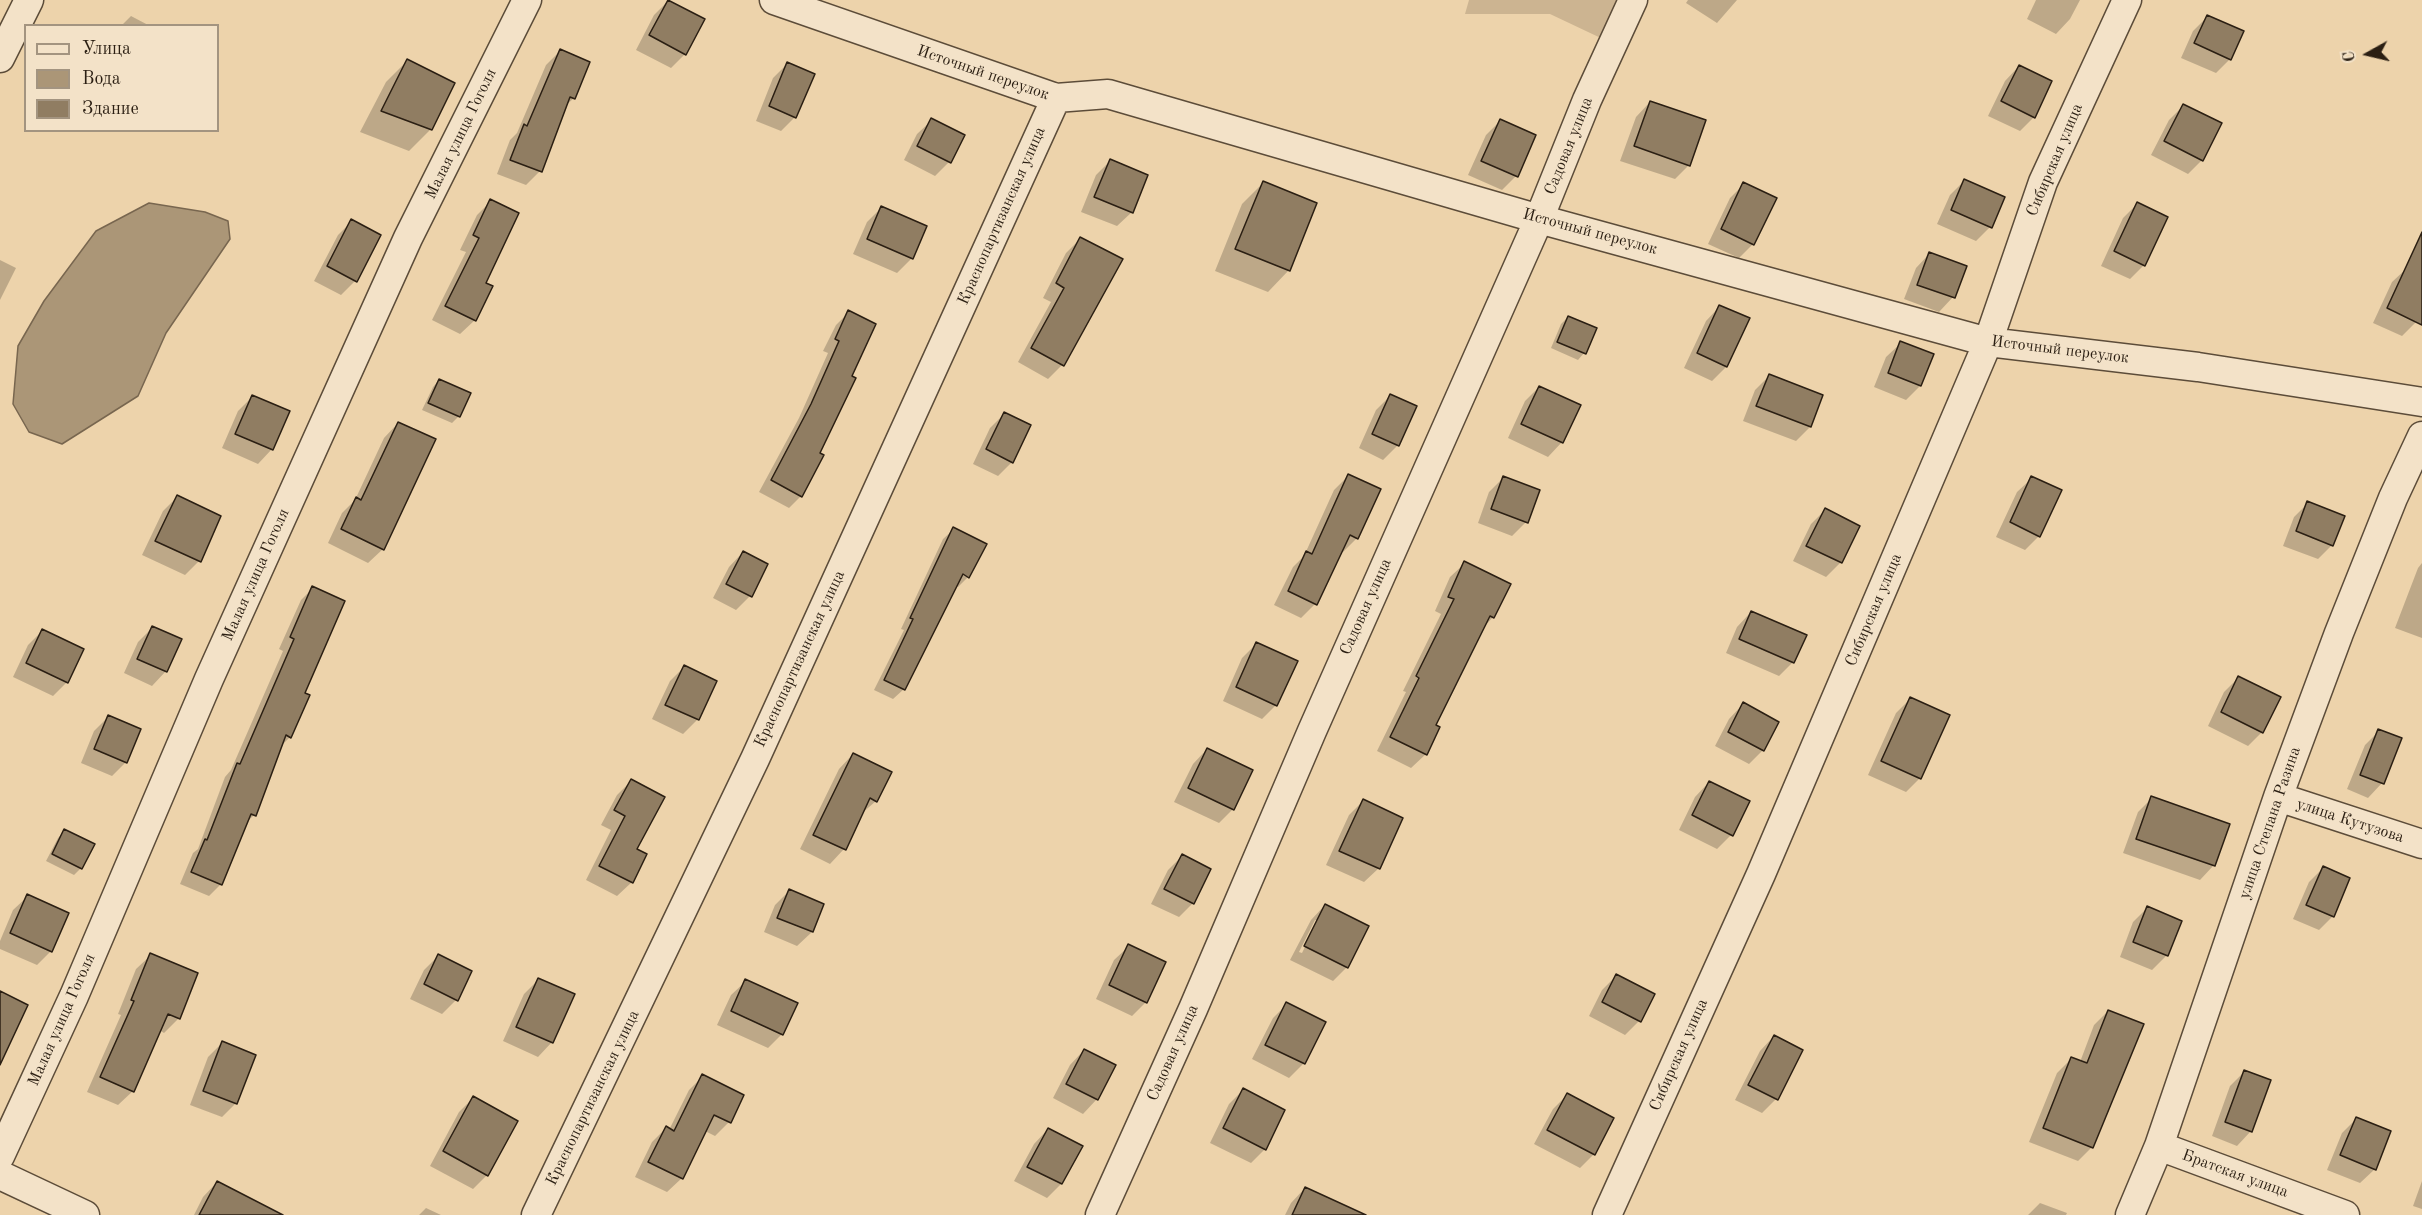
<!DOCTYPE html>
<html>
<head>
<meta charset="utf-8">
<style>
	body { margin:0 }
	#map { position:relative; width:2422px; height:1215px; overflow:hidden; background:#edd3ab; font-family:"Old Standard TT",serif }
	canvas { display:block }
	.legend { position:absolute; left:24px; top:24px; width:195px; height:108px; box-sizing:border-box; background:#f3e2c8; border:2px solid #a39480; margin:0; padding:8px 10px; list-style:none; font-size:18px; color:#2b1f13 }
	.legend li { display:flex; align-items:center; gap:12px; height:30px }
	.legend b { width:30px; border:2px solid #a39480 }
	.north { position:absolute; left:2338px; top:24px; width:60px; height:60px; -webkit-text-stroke:4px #f3e2c8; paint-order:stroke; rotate:262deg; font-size:16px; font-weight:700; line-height:24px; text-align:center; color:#2b1f13 }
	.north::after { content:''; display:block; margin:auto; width:21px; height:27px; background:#2b1f13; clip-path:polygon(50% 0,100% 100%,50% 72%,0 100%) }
</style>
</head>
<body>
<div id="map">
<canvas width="2422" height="1215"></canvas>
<ul class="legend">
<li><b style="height:8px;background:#f3e2c8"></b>Улица</li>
<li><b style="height:16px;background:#ab9677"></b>Вода</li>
<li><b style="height:16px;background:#907d62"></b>Здание</li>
</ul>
<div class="north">С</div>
</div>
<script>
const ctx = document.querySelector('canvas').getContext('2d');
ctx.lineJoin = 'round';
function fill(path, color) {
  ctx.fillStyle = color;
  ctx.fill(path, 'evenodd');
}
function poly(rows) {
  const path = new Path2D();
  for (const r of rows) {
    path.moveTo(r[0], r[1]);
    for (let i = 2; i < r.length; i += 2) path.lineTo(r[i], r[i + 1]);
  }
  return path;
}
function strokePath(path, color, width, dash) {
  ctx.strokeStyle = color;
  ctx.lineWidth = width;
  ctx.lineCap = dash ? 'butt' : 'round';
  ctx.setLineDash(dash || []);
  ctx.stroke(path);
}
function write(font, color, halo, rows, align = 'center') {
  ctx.font = font + ' "Old Standard TT",serif';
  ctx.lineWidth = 6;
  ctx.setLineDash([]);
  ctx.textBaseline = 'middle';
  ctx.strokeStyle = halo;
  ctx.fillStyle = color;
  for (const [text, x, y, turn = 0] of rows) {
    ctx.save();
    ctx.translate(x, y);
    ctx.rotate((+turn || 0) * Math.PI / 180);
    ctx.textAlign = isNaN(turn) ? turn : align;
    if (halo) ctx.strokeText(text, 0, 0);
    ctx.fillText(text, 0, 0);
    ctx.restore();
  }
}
const green = poly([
	[1469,0,1622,0,1605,40,1550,14,1465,14]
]);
const water = poly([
	[149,203,205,212,228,221,230,239,166,333,138,396,62,444,29,432,13,404,18,346,44,301,96,231,149,203]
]);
const shadow = poly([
	[1688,0,1737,0,1717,23,1686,3],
	[2036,0,2080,0,2070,19,2056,34,2027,19],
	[668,1,685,54,671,68,636,50,654,15],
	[131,16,150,26,121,26],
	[2207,17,2230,59,2216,73,2181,58,2193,31],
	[560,51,574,98,564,107,540,171,526,185,497,174,510,140,517,133,546,65],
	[407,61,431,129,409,151,360,132,386,82],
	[787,64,795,117,781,131,756,121,773,78],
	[2019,66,2034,117,2020,131,1988,116,2005,81],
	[1650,102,1689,165,1675,179,1620,161,1636,117],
	[2184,105,2202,160,2188,174,2151,155,2169,120],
	[932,120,949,162,935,176,904,160,917,134],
	[1500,121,1516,176,1502,190,1468,175,1486,135],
	[1110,161,1132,212,1117,226,1081,212,1096,175],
	[1964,181,1990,227,1976,241,1937,224,1950,195],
	[1263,183,1289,270,1268,292,1215,271,1242,204],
	[1744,184,1753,244,1739,258,1708,244,1730,198],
	[491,201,484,283,475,320,460,334,432,320,466,252,460,250,477,215],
	[2137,204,2144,265,2130,279,2101,266,2123,218],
	[881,208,925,227,911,259,897,273,853,254,867,222],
	[352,221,355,281,341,295,314,281,338,235],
	[1080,239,1062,365,1048,379,1018,362,1051,302,1043,298,1066,253],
	[1930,253,1953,297,1939,312,1904,299,1916,268],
	[0,260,16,268,0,300],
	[2407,268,2422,276,2422,310,2416,322,2402,336,2373,323,2392,282],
	[1720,306,1748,319,1726,367,1712,381,1684,368,1706,321],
	[849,312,818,454,801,496,789,508,759,492,799,418,828,353,823,351,836,325],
	[1568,317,1584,353,1578,360,1551,348,1561,324],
	[1901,343,1932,355,1920,386,1906,400,1874,387,1886,357],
	[1769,376,1810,427,1796,441,1743,421,1755,390],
	[439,380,459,416,452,423,422,410,433,387],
	[1539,387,1562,442,1548,457,1508,438,1525,401],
	[1390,396,1415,407,1397,446,1383,460,1359,448,1376,410],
	[252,397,272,449,258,464,222,448,238,411],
	[1004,414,1012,462,998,476,973,464,990,428],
	[398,423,383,549,368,563,328,543,342,513,355,500,384,438],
	[1348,476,1357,538,1343,552,1341,551,1315,604,1301,618,1274,605,1293,567,1304,556,1334,490],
	[1503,478,1526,522,1512,536,1478,523,1489,492],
	[2032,478,2039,536,2025,550,1996,537,2017,492],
	[177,497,199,561,185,575,142,555,163,511],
	[2308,503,2332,545,2318,559,2283,546,2294,517],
	[1825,510,1858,526,1841,562,1826,577,1793,561,1811,524],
	[954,529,968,577,958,587,956,586,904,689,893,699,874,690,904,630,901,629,943,539],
	[743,552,750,596,736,610,713,598,729,567],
	[1465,563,1493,617,1484,627,1434,726,1426,754,1411,768,1377,751,1406,692,1403,691,1441,614,1435,611,1450,577],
	[2422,563,2422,638,2395,628,2418,568],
	[313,588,303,694,290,737,280,747,254,815,246,823,221,884,209,896,180,884,193,853,198,849,225,777,231,770,283,651,279,649,301,600],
	[1751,612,1793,662,1779,676,1726,653,1737,627],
	[152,628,166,671,152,686,124,673,138,642],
	[42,631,67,682,53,696,13,677,28,645],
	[1256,644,1276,705,1262,719,1223,701,1242,658],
	[684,667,715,681,697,720,683,734,652,719,670,681],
	[2238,678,2262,732,2248,746,2208,726,2224,692],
	[1910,699,1920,778,1906,792,1868,775,1896,713],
	[1743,704,1763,750,1749,764,1715,746,1729,719],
	[108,717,126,762,112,776,81,763,94,731],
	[2379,731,2400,739,2382,783,2368,798,2347,789,2365,745],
	[1207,749,1233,809,1219,823,1174,802,1193,764],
	[853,754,876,801,861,814,844,849,830,864,800,849,839,769],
	[631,781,635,849,632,882,617,896,586,880,611,830,601,825,617,795],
	[1709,782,1731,835,1717,849,1679,830,1695,797],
	[2152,798,2214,865,2200,880,2123,853,2138,812],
	[1363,801,1379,868,1364,882,1326,865,1349,815],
	[64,831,81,868,74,875,46,861,58,838],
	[1182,856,1193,903,1179,917,1151,904,1168,870],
	[2323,868,2333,916,2319,930,2293,919,2309,882],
	[789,891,823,905,812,932,797,946,764,932,775,905],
	[28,896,51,951,37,965,0,949,0,941,13,910],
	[1325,905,1347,967,1333,981,1290,960,1311,920],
	[1315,920,1318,920,1302,953,1299,952],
	[2147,908,2180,921,2166,956,2152,970,2120,957,2133,922],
	[1129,946,1146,1002,1132,1016,1096,999,1114,960],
	[151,955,179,1018,164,1033,159,1030,133,1091,118,1105,87,1092,121,1015,118,1014,136,969],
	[438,956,456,1000,442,1014,410,999,424,970],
	[1616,976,1653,995,1639,1021,1625,1035,1589,1016,1602,990],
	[539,979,552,1042,538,1057,503,1041,524,994],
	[746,981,782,1034,768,1048,717,1025,731,995],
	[1287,1004,1324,1023,1303,1064,1289,1078,1252,1059,1273,1018],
	[2108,1011,2092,1147,2078,1161,2029,1142,2057,1073,2071,1059,2080,1062,2094,1025],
	[1774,1036,1776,1099,1762,1113,1735,1100,1760,1051],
	[222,1043,236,1103,222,1117,190,1105,208,1057],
	[1084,1050,1114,1066,1097,1099,1083,1114,1053,1098,1070,1065],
	[2244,1072,2251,1131,2237,1146,2212,1136,2230,1086],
	[703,1076,729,1122,715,1136,705,1131,682,1178,667,1192,635,1177,652,1142,666,1128,669,1130,689,1090],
	[1243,1090,1265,1149,1251,1163,1210,1143,1229,1104],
	[1567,1095,1594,1154,1580,1168,1534,1144,1553,1109],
	[473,1098,487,1175,473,1189,430,1166,459,1112],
	[2356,1119,2375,1169,2360,1183,2327,1170,2342,1133],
	[1048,1129,1080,1146,1061,1184,1047,1198,1014,1181,1034,1144],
	[2422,1181,2422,1209,2413,1206],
	[217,1182,248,1215,194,1215,203,1197],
	[1305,1188,1338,1215,1285,1215,1291,1203],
	[2040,1203,2067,1213,2066,1215,2028,1215],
	[426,1208,441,1215,419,1215]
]);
const building = poly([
	[668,0,705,19,686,55,649,35,668,0],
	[2207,15,2244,31,2231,60,2194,43,2207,15],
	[560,49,590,62,575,99,570,97,542,172,510,160,524,124,527,126,560,49],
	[407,59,455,83,432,130,381,111,407,59],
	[787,62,815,74,796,118,769,106,787,62],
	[2019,65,2052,81,2035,118,2001,101,2019,65],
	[1650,101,1706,120,1690,166,1634,146,1650,101],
	[2183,104,2222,123,2203,161,2164,141,2183,104],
	[931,118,965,135,951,163,917,146,931,118],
	[1500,119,1536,135,1518,177,1481,161,1500,119],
	[1110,159,1148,175,1133,213,1094,197,1110,159],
	[1964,179,2005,197,1992,228,1951,210,1964,179],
	[1263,181,1317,203,1290,271,1235,249,1263,181],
	[1743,182,1777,198,1754,245,1721,229,1743,182],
	[490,199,519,213,486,283,493,286,476,321,445,306,479,238,473,235,490,199],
	[2137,202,2168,217,2145,266,2114,251,2137,202],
	[881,206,927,226,913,259,867,239,881,206],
	[351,219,381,235,357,282,327,266,351,219],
	[2422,232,2422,325,2387,308,2422,232],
	[1080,237,1123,259,1064,366,1031,348,1064,288,1056,283,1080,237],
	[1929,252,1967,266,1955,298,1917,285,1929,252],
	[1719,305,1750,318,1727,367,1697,353,1719,305],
	[848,310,876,324,852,376,856,378,820,453,824,455,802,497,771,480,811,404,839,341,835,339,848,310],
	[1568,316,1597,328,1586,354,1557,342,1568,316],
	[1900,341,1934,354,1921,386,1888,373,1900,341],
	[1769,374,1823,395,1811,427,1756,406,1769,374],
	[439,379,471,393,460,417,428,403,439,379],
	[1539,386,1581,405,1563,443,1521,424,1539,386],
	[1390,394,1417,406,1399,446,1372,434,1390,394],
	[252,395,290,411,273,450,235,434,252,395],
	[1004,412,1031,425,1013,463,986,449,1004,412],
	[398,422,436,439,384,550,341,529,356,497,361,500,398,422],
	[1348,474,1381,489,1358,539,1350,535,1317,605,1288,591,1306,551,1312,554,1348,474],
	[1503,476,1540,490,1528,523,1491,509,1503,476],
	[2031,476,2062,490,2040,537,2010,522,2031,476],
	[177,495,221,516,201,562,155,541,177,495],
	[2307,501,2345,516,2333,546,2296,531,2307,501],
	[1825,508,1860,526,1842,563,1806,546,1825,508],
	[953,527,987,544,969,578,963,574,905,690,884,680,913,619,910,618,953,527],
	[743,551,768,564,752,597,726,584,743,551],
	[1464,561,1511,584,1494,618,1490,616,1436,725,1440,727,1427,755,1390,737,1419,678,1416,676,1454,599,1448,597,1464,561],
	[312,586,345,601,305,693,310,695,291,738,286,735,256,816,251,814,222,885,191,872,205,839,207,840,237,763,240,764,294,639,290,637,312,586],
	[1751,611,1807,635,1794,663,1739,639,1751,611],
	[152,626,182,639,167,672,137,659,152,626],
	[42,629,84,649,68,683,26,663,42,629],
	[1256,642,1298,661,1277,706,1236,687,1256,642],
	[684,665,717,681,699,720,665,705,684,665],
	[2238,676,2281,697,2263,733,2221,712,2238,676],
	[1910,697,1950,715,1921,779,1881,761,1910,697],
	[1743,702,1779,722,1764,751,1728,732,1743,702],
	[108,715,141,729,127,763,94,749,108,715],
	[2378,729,2402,738,2384,784,2360,775,2378,729],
	[1207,748,1253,770,1234,810,1188,788,1207,748],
	[853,753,892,772,877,802,870,798,846,850,813,835,853,753],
	[631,779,665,797,637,849,647,854,633,883,599,866,625,816,614,810,631,779],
	[1709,781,1750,801,1733,836,1692,815,1709,781],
	[2151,796,2230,824,2215,866,2136,839,2151,796],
	[1363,799,1403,818,1380,869,1339,851,1363,799],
	[64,829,95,844,82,869,52,854,64,829],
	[1182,854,1211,869,1194,904,1164,889,1182,854],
	[2323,866,2350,878,2334,917,2306,905,2323,866],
	[789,889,824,904,813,932,777,918,789,889],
	[27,894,69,913,52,952,10,933,27,894],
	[1325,904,1369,926,1348,968,1304,946,1325,904],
	[2147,906,2182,921,2168,956,2133,942,2147,906],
	[1128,944,1166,962,1147,1003,1109,985,1128,944],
	[150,953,198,973,180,1019,168,1014,134,1092,100,1077,134,1001,131,1000,150,953],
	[438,954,472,971,458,1001,424,984,438,954],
	[1616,974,1655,994,1641,1022,1602,1002,1616,974],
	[538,978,575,994,553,1043,516,1027,538,978],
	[745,979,798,1003,783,1035,731,1011,745,979],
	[0,991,28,1005,0,1065,0,991],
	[1286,1002,1326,1022,1305,1064,1265,1045,1286,1002],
	[2108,1010,2144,1024,2093,1148,2043,1128,2071,1057,2087,1063,2108,1010],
	[1774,1035,1803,1050,1778,1100,1748,1085,1774,1035],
	[222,1041,256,1055,237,1104,203,1091,222,1041],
	[1084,1049,1116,1065,1098,1100,1066,1084,1084,1049],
	[2244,1070,2271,1080,2252,1132,2225,1122,2244,1070],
	[702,1074,744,1095,731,1123,714,1115,683,1179,648,1162,666,1126,674,1131,702,1074],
	[1243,1088,1285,1110,1266,1150,1223,1128,1243,1088],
	[1567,1093,1614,1118,1595,1155,1547,1130,1567,1093],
	[473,1096,518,1121,488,1176,443,1151,473,1096],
	[2356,1117,2391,1131,2376,1170,2340,1155,2356,1117],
	[1048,1128,1083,1146,1062,1184,1027,1167,1048,1128],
	[217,1181,283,1215,199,1215,217,1181],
	[1305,1187,1366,1215,1292,1215,1305,1187]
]);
const minor = poly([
	[774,0,1056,98,1108,94,1539,219,1988,342,2198,367,2422,402],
	[0,58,29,0],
	[2278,797,2422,844],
	[2159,1146,2345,1215],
	[0,1156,74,996,209,679,408,238,527,0],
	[0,1175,85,1215],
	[536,1215,755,759,1056,98],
	[1100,1215,1193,1009,1312,731,1539,219,1587,100,1633,0],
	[1607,1215,1761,874,1988,342,2043,182,2127,0],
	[2130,1215,2159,1146,2278,797,2339,633,2393,498,2422,436]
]);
const streetNames = [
	["Источный переулок",983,73,19],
	["Малая улица Гоголя",461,134,-64],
	["Садовая улица",1569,146,-68],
	["Сибирская улица",2055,160,-67],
	["Краснопартизанская улица",1002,216,-66],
	["Источный переулок",1590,232,15],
	["Источный переулок",2060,350,7],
	["Малая улица Гоголя",256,575,-66],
	["Садовая улица",1366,607,-66],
	["Сибирская улица",1874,610,-67],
	["Краснопартизанская улица",800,659,-65],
	["улица Кутузова",2350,821,18],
	["улица Степана Разина",2270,823,-71],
	["Малая улица Гоголя",62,1020,-66],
	["Садовая улица",1173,1053,-66],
	["Сибирская улица",1679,1055,-66],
	["Краснопартизанская улица",593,1098,-64],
	["Братская улица",2235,1174,20]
];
fill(green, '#ccb491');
fill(water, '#ab9677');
strokePath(water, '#78664f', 1.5);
fill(shadow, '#0003');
fill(building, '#907d62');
strokePath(building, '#2b1f13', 1.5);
strokePath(minor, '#5c4c39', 31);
strokePath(minor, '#f3e2c8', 28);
write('16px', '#2b1f13', '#f3e2c8', streetNames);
</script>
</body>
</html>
